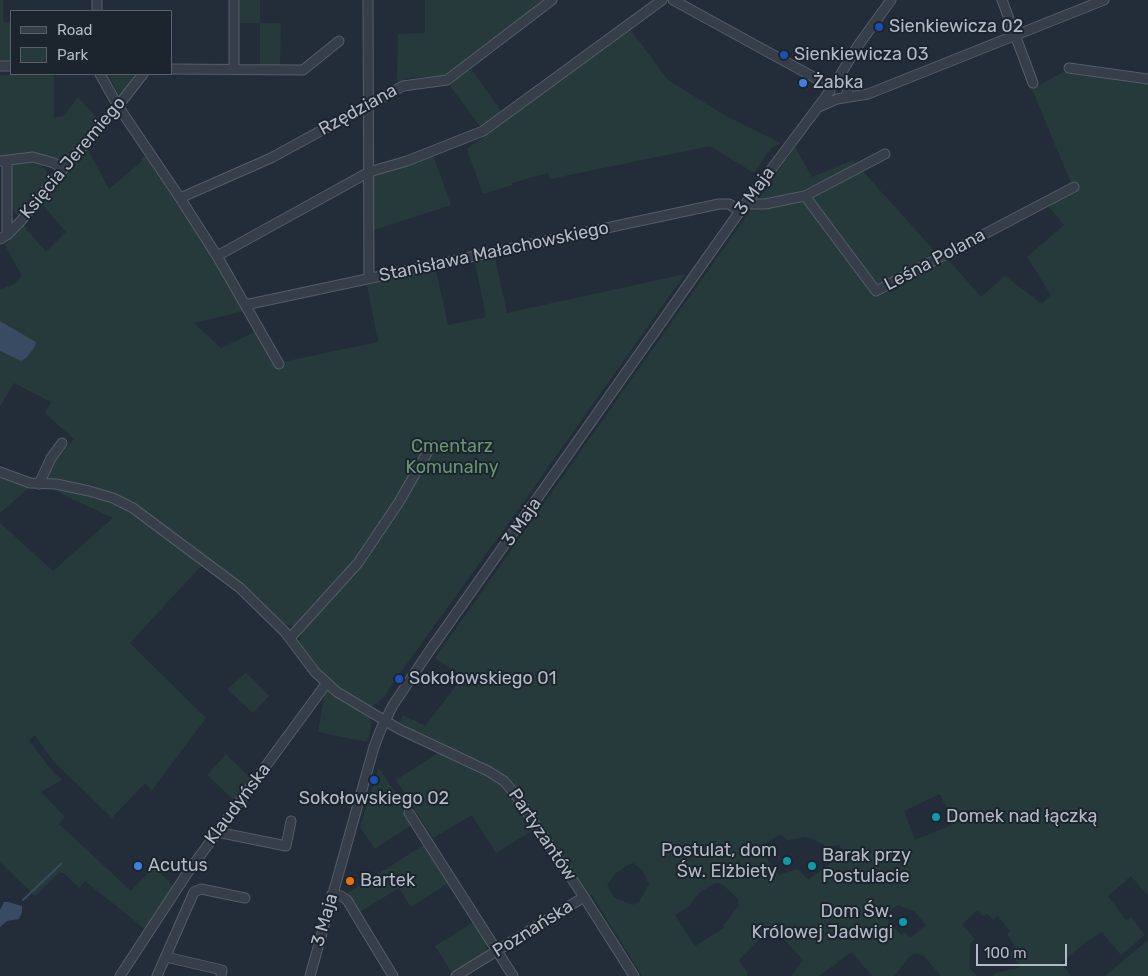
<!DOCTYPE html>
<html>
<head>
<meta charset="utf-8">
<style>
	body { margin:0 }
	#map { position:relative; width:1148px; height:976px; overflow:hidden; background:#232d39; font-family:Rubik,sans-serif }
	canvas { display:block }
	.legend { position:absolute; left:10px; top:10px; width:162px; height:65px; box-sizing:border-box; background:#1c242e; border:1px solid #58606a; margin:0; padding:6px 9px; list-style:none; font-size:15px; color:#b1bac5 }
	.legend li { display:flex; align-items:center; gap:10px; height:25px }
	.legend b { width:25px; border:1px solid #58606a }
	.scale { position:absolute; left:976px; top:944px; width:91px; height:22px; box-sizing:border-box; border:2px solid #b1bac5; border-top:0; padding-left:6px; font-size:15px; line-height:18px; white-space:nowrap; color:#b1bac5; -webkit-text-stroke:4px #1c242e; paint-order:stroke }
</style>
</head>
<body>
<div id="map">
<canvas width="1148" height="976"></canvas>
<ul class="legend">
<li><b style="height:6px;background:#363f49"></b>Road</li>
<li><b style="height:14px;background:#263a3b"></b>Park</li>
</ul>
<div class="scale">100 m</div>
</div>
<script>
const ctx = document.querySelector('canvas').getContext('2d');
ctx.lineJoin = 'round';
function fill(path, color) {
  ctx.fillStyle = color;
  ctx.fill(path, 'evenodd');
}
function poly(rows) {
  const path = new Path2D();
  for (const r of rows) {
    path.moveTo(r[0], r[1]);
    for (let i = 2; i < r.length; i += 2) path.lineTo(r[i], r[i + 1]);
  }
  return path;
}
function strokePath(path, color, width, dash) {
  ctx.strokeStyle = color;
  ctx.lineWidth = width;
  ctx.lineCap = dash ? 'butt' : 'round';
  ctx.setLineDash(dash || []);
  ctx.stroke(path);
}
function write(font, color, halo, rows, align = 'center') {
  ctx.font = font + ' Rubik,sans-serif';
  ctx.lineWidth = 4;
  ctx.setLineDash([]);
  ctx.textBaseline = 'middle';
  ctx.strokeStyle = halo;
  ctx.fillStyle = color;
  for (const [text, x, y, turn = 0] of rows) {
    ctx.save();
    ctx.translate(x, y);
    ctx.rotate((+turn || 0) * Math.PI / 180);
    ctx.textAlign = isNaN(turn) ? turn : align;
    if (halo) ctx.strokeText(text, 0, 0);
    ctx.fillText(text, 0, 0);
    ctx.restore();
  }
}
const green = poly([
	[0,0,3,0,3,22,11,22,11,64,0,64],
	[239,0,260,0,260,23,281,23,280,65,260,65,260,23,239,23],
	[425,0,547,0,444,76,407,78,397,86,398,34,425,33],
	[630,29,668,80,726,116,781,143,771,148,754,173,710,146,550,179,548,173,512,183,512,185,483,194,467,149],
	[471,69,502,112,481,128,449,84],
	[1063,72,1148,84,1148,896,1131,876,1108,896,1126,920,1131,917,1145,935,1121,955,1102,932,1086,942,1061,963,1071,976,992,976,996,973,1018,968,1020,966,1009,953,1015,946,1007,934,1010,931,998,916,993,920,987,914,982,916,978,910,962,924,975,939,970,944,969,968,977,976,941,976,924,956,915,953,909,957,894,976,872,976,852,952,819,976,791,976,803,960,777,932,774,931,764,934,740,959,740,962,747,972,747,976,642,976,592,895,589,896,511,785,398,727,403,715,425,726,459,682,461,676,435,658,795,147,812,177,853,160,939,256,945,256,981,297,1005,276,1042,304,1051,295,1027,257,1064,225,1046,204,1072,185,1032,89],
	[940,794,954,824,915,840,904,811],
	[781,834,786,840,789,840,805,837,813,839,827,847,839,845,845,853,809,879,807,879,800,871,797,869,779,875,769,863,761,846],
	[633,863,643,871,649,884,639,902,632,905,614,897,607,885,615,874,626,866],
	[718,883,723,885,732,893,738,899,739,905,723,926,724,928,695,946,675,915,688,907,699,893,713,884],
	[898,905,915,912,926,925,910,938,905,932,901,935,884,916],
	[54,74,54,117,64,116,78,97,98,119,66,159,57,164,0,158,0,75],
	[108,74,131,74,134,78,120,96],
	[87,148,109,189,142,161,141,159,145,156,190,220,244,311,194,323,221,348,257,331,273,364,378,342,367,285,436,270,448,325,486,317,475,263,495,258,507,313,685,274,518,510,390,687,385,697,371,707,336,687,327,680,299,646,300,633,297,627,280,623,240,584,182,538,125,501,47,482,51,465,74,439,45,413,51,402,14,383,0,406,0,351,21,361,36,342,0,321,0,290,14,284,22,276,5,245,23,225,46,252,66,232,41,203],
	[433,155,451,205,374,230,374,176],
	[27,162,37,162,46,170,50,178,18,215,12,210,11,165],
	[0,475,31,486,0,513],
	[54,486,110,500,129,510,205,566,201,566,130,643,206,718,152,790,145,783,112,818,53,761,35,735,29,740,49,767,62,780,41,792,65,817,59,824,131,891,154,867,174,886,145,929,85,881,79,888,64,873,59,873,35,896,0,862,0,523,53,571,113,518,51,489],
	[246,673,269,696,253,713,227,689],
	[331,691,361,708,369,718,372,723,367,742,318,732,325,692],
	[441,751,484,771,509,788,535,829,496,853,472,815,433,838,396,780],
	[226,754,251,779,236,798,232,798,207,775],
	[378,769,381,771,401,801,401,805,413,824,375,849,360,827],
	[425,844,450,882,411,907,399,888,360,912,348,893],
	[474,922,487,942,486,948,487,951,452,973,435,946],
	[1148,940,1148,976,1105,976]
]);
const water = poly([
	[0,321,36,342,34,348,26,358,21,361,0,351],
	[4,902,8,902,22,906,22,912,19,919,7,921,0,927,0,910]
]);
const stream = poly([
	[23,900,61,864]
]);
const minor = poly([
	[234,0,234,69],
	[368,0,369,278],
	[673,0,819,80,830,89],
	[1002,0,1033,83],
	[97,11,97,0],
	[0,66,11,66],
	[1069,68,1148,79],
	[171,69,303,70,339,41],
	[100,74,118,106,180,198,217,256,279,364],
	[836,82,857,47,891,0],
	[832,85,840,82,846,85,848,92,844,98],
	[819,107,837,99,868,94,1104,0],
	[0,161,33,157,54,163,63,169],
	[805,196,876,291,1074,187],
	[180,198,271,158,403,86,447,80,552,0],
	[751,204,765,204,805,196,885,154],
	[7,235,7,161],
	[0,239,7,235,20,222,63,169,118,106,143,74],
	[217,256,369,172,407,161,483,131,662,0],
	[245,305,719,204,729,204,740,211],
	[0,472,30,483,56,484,89,491,113,498,133,508,240,588,285,632,315,672,337,692,399,729,488,771,504,781,515,794,584,897,634,976],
	[39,484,51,458,62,443],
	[290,638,358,563,399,502,431,446],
	[409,813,513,976],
	[217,832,286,846,291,821],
	[332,894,341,896,347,900,393,976],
	[166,957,222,970,221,976],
	[120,976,188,872,326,684],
	[157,976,194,892,201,889,245,898],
	[310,976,374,747,381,729,393,705,428,653,740,211,830,91],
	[456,976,584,897]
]);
const markers = [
	[879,27,5,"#1a4fb4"],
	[784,55,5,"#1a4fb4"],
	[803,83,5,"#3f7fe0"],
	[399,679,5,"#1a4fb4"],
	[374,780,5,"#1a4fb4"],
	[936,817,5,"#0f9aa8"],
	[787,861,5,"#0f9aa8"],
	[138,866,5,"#3f7fe0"],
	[812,866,5,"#0f9aa8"],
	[350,881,5,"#e8710a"],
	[903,922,5,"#0f9aa8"]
];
const poiNames = [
	["Sienkiewicza 02",889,27],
	["Sienkiewicza 03",794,55],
	["Żabka",813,83],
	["Sokołowskiego 01",409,679],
	["Sokołowskiego 02",374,799,"center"],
	["Domek nad łączką",946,817],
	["Postulat, dom",777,851,"right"],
	["Św. Elżbiety",777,872,"right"],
	["Barak przy",822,856],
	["Postulacie",822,877],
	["Acutus",148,866],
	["Bartek",360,881],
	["Dom Św.",893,912,"right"],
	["Królowej Jadwigi",893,933,"right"]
];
const streetNames = [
	["Rzędziana",358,110,-29],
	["Księcia Jeremiego",73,158,-50],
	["3 Maja",755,191,-54],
	["Stanisława Małachowskiego",494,252,-12],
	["Leśna Polana",935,260,-28],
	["3 Maja",522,522,-55],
	["Klaudyńska",238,804,-53],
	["Partyzantów",542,835,56],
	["3 Maja",325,920,-74],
	["Poznańska",533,929,-32]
];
const parkNames = [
	["Cmentarz",452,447],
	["Komunalny",452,468]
];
fill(green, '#263a3b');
fill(water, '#394b62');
strokePath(stream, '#394b62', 2);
strokePath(minor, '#545d67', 11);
strokePath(minor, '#363f49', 9);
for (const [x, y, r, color] of markers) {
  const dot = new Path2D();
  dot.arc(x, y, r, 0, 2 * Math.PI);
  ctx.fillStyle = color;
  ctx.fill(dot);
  strokePath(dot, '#1c242e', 2);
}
write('18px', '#b1bac5', '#1c242e', poiNames, 'left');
write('18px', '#b1bac5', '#1c242e', streetNames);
write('18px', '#699572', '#1c242e', parkNames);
</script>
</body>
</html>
